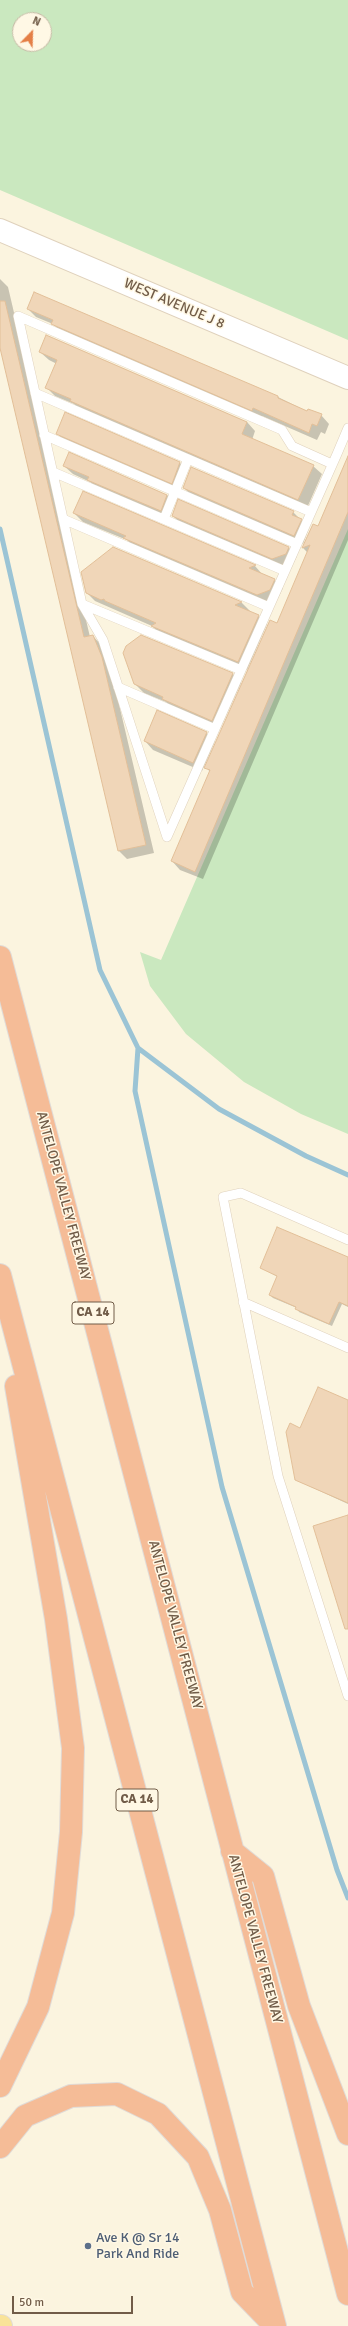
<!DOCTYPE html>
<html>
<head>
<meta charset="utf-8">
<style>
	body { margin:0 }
	#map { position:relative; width:348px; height:2326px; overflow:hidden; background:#fbf4df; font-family:Signika,sans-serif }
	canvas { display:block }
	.north { position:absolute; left:12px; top:12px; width:40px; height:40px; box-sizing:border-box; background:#fff8e5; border:1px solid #c6baa6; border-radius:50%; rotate:23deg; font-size:11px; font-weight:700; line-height:16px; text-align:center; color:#715c48 }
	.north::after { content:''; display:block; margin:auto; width:14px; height:18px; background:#e47f46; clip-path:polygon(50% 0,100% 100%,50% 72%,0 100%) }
	.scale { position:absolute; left:12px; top:2296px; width:121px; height:18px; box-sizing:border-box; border:2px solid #715c48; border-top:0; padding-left:5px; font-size:12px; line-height:14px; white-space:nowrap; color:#715c48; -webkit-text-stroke:3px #fff8e5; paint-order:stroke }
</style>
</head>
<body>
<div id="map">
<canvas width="348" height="2326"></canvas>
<div class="north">N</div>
<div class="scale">50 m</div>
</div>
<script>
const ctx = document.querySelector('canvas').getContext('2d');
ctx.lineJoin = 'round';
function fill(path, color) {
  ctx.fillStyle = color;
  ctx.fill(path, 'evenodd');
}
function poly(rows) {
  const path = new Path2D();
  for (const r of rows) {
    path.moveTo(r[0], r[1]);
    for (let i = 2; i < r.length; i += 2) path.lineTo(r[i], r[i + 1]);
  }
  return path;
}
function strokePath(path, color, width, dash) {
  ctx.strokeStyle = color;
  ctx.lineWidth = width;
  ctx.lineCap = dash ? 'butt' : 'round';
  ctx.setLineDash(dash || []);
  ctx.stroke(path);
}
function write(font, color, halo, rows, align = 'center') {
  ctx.font = font + ' Signika,sans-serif';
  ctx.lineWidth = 3;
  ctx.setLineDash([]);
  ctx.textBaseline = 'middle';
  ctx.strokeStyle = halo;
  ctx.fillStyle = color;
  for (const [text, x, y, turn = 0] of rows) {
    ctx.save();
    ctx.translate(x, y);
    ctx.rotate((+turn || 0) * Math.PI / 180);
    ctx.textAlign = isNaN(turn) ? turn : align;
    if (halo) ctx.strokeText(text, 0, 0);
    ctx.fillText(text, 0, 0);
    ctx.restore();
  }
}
const green = poly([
	[0,0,348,0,348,340,0,190],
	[20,20,44,20,44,44,20,44],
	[348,529,348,1134,301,1114,244,1082,186,1034,150,986,140,952,161,960]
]);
const shadow = poly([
	[0,279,8,287,90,637,93,636,101,645,110,666,154,853,127,859,119,851,0,344],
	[28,309,278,397,308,412,321,415,329,424,325,434,321,432,317,440,262,416,261,418,61,332,53,324,36,317],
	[47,336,247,422,255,431,252,440,313,466,322,474,307,508,79,410,74,404,55,396,47,388,57,364,49,360,40,352],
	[65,414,180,463,188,471,180,491,65,442,57,433],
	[348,460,348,540,203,879,180,870,172,861,210,772,206,767,277,624,308,553,303,548,313,525,319,527],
	[64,466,167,495,175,504,169,519,97,488,90,482,73,474],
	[184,488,293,512,309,528,303,544,192,496],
	[83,492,255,566,262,574,274,580,283,588,278,598,266,603,133,546,127,540,83,522,74,513],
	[173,516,289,548,297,556,294,562,281,567,181,524],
	[113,548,242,603,250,611,248,612,258,616,267,624,247,670,161,635,152,626,95,601,87,593],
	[141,636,233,674,241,683,220,729,171,708,166,702,144,693,135,684],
	[206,733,215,741,202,771,153,750,145,741],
	[348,1258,348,1307,342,1304,332,1326,299,1312,297,1308,273,1298,270,1295,278,1277,261,1268],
	[348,1401,348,1504,296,1480,301,1429]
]);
const stream = poly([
	[0,529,100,970,138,1048,219,1109,306,1156,348,1175],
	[138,1048,135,1091,222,1487,337,1870,348,1898]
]);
const building = poly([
	[34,292,278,396,278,398,307,411,308,409,322,414,317,426,312,424,309,433,253,408,252,411,51,324,53,320,27,309,34,292],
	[0,301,5,301,84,637,93,635,102,657,146,845,118,851,0,348,0,301],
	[46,335,247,422,242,434,314,465,298,500,70,401,71,399,45,388,57,360,39,352,46,335],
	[65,412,180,462,172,484,56,434,65,412],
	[69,452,167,495,161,511,87,480,89,477,63,466,69,452],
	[348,456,348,512,195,872,171,861,210,770,204,768,270,620,277,623,310,545,302,548,313,524,318,526,348,456],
	[191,467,294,511,292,515,302,519,294,536,183,488,191,467],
	[83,491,256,565,249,568,275,579,270,590,257,595,123,538,126,536,73,513,83,491],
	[178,499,289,547,286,554,272,559,172,516,178,499],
	[113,547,242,602,235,605,259,615,238,662,151,626,156,623,105,601,104,599,101,600,86,593,81,572,113,547],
	[141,635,233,673,212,721,162,699,163,697,134,684,123,653,126,646,141,635],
	[157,710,207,732,193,763,144,741,157,710],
	[277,1227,348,1257,348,1306,339,1302,329,1324,295,1309,296,1307,269,1295,277,1276,260,1268,277,1227],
	[318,1387,348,1400,348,1503,295,1480,286,1432,290,1423,300,1428,318,1387],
	[348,1515,348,1629,345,1629,313,1526,348,1515]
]);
const service = poly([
	[35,393,311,512],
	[44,435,297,544],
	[332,464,292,446,282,430,18,316,82,604,103,640,167,837,337,454,348,428],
	[53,472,285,571],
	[63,519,269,607],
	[164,519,188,459],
	[82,604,241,670],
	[118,687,215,729],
	[348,1240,241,1193,223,1197,278,1476,348,1696],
	[243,1302,348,1348]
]);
const tertiary = poly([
	[0,230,348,378]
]);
const primary = poly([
	[0,2326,1,2326]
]);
const motorway = poly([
	[0,957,348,2294],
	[0,1275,275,2326],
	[232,1851,263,1876,299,2006,348,2134],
	[0,2086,38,2007,63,1913,71,1832,73,1748,56,1619,16,1386],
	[0,2147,25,2116,71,2096,117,2094,158,2114,198,2157,220,2210,242,2292,274,2325]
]);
const markers = [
	[88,2246,4,"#5c6f8a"]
];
const shields = [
	[93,1313,42],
	[137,1800,42]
];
const shieldNames = [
	["CA 14",93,1313],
	["CA 14",137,1800]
];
const streetNames = [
	["WEST AVENUE J 8",174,304,23],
	["ANTELOPE VALLEY FREEWAY",63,1196,75],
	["ANTELOPE VALLEY FREEWAY",175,1625,75],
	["ANTELOPE VALLEY FREEWAY",255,1939,75]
];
const serviceNames = [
	["Ave K @ Sr 14",96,2238],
	["Park And Ride",96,2254]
];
fill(green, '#cae8bf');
fill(shadow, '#0003');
strokePath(stream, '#9bc4d5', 5);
fill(building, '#f0d6b8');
strokePath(building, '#e2bf98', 1);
strokePath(service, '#dfd1bc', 10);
strokePath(tertiary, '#dfd1bc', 24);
strokePath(primary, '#e0dbd7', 24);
strokePath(motorway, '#e0dbd7', 24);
strokePath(service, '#fff', 9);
strokePath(tertiary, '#fff', 22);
strokePath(primary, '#f9e398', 22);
strokePath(motorway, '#f5bc97', 22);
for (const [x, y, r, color] of markers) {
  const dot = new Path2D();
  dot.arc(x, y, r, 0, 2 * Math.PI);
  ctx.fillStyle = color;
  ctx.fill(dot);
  strokePath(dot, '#fff8e5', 1.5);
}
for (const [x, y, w] of shields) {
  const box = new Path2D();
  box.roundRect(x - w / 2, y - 11, w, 22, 3);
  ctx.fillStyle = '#fff8e5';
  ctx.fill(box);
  strokePath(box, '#715c48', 1);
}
write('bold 13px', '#715c48', null, shieldNames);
write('14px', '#715c48', '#fff8e5', streetNames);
write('14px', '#4e5e75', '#fff8e5', serviceNames, 'left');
</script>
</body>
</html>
